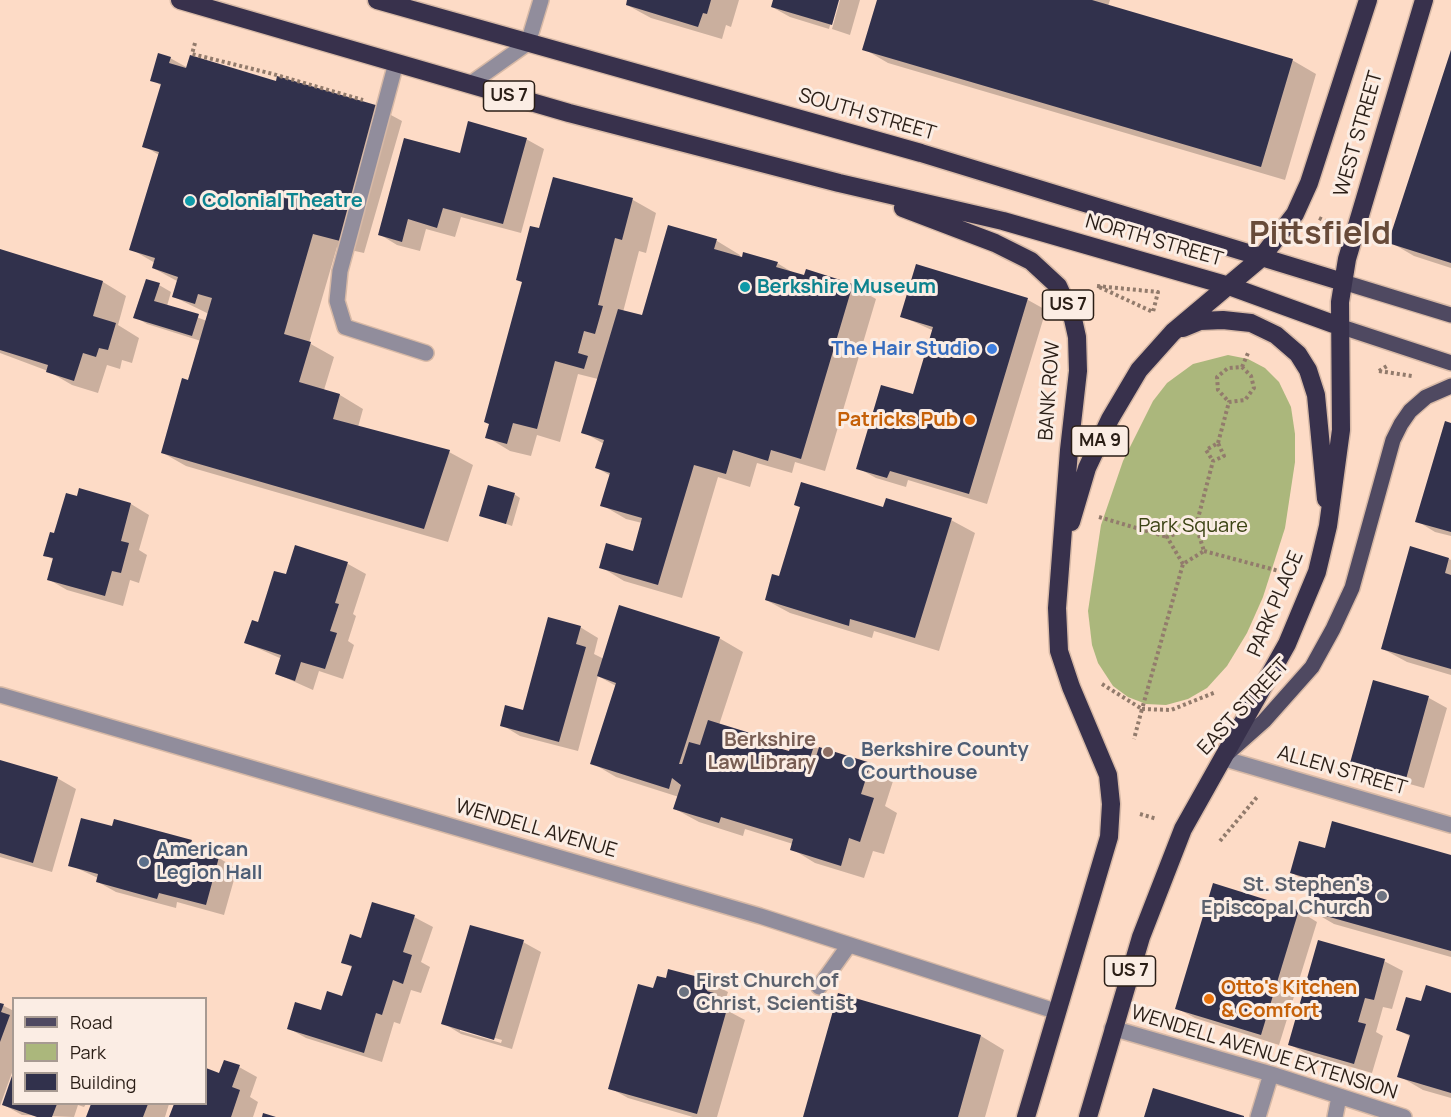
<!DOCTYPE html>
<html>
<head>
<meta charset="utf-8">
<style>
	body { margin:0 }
	#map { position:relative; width:1451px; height:1117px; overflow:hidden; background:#fddbc6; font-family:Manrope,sans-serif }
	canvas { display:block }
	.legend { position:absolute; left:12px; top:997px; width:195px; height:108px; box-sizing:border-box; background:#fbede4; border:2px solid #a79a92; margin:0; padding:8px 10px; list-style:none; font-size:18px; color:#2a1e16 }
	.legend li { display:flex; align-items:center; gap:12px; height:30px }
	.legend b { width:30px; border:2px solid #a79a92 }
</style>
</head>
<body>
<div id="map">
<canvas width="1451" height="1117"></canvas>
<ul class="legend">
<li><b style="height:8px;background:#4f4961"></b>Road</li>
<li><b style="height:16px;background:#abb77c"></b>Park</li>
<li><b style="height:16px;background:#31314c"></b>Building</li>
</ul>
</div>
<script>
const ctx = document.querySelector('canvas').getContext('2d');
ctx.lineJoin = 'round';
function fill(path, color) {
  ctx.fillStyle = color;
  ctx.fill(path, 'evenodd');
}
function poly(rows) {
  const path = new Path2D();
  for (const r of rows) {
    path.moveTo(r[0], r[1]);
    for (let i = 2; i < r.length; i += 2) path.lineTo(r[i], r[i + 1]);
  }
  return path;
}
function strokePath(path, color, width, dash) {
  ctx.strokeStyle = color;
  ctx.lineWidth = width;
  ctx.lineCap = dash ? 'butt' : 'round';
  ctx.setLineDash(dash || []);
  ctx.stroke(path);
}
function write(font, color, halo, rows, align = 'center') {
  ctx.font = font + ' Manrope,sans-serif';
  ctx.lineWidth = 6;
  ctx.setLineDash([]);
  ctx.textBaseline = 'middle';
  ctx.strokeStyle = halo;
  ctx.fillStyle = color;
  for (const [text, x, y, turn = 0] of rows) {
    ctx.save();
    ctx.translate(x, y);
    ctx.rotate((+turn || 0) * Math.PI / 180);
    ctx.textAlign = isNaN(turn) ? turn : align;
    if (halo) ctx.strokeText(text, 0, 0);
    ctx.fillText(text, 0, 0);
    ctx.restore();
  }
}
const green = poly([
	[1228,355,1248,359,1265,368,1279,382,1291,407,1295,434,1295,462,1285,528,1263,597,1247,633,1227,666,1207,688,1188,699,1166,705,1146,704,1128,697,1113,686,1098,663,1092,645,1088,611,1101,525,1123,461,1153,401,1167,383,1193,364]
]);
const shadow = poly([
	[629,0,739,0,731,27,726,25,722,39,651,18,627,5],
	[774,0,837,0,829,29,790,17,772,7],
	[840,0,860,0,850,35,832,29],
	[879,0,1110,0,1108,6,1292,60,1316,74,1285,180,888,63,864,49],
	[1451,54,1451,268,1414,256,1390,242],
	[170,58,188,68,277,83,378,108,402,121,364,253,337,247,309,343,334,357,324,390,340,395,363,409,358,427,449,452,473,465,448,542,186,466,163,453,201,341,147,324,135,317,159,285,171,292,167,306,207,321,209,314,174,297,177,281,153,268,155,263,131,249,159,155,144,146,162,86,152,80],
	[526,139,544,149,521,233,461,217,455,237,426,229,420,251,397,245,379,234,461,155],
	[554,179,633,200,656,213,646,253,639,251,623,312,643,317,669,227,717,241,740,255,739,258,777,263,797,275,852,285,876,299,825,471,795,462,792,473,757,463,750,487,718,477,682,598,624,581,601,567,634,553,642,523,626,519,602,505,611,476,597,468,604,444,583,432,598,379,578,374,560,442,537,435,531,456,510,451,487,437],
	[0,251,103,282,126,296,118,325,139,338,132,363,122,360,120,369,107,365,98,393,72,385,48,371,0,353],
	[917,266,1028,300,1046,310,987,504,908,480,906,487,876,478,858,468,914,396,934,331,901,316],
	[1451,425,1451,536,1435,532,1417,521],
	[80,490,131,504,149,515,139,550,147,555,139,583,130,580,123,606,67,590,48,579,54,560,45,555],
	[514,494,520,498,512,526,481,515],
	[795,505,951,520,975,533,939,651,874,631,872,638,790,613,766,600,780,578,801,508],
	[296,547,348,564,366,574,353,614,356,616,348,641,354,645,343,679,319,671,313,690,277,674,282,659,246,643,287,576],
	[1449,559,1451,560,1451,675,1407,662,1383,649],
	[580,627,598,638,594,654,604,659,719,638,743,652,719,725,749,735,772,748,789,753,813,747,870,764,894,778,885,806,897,813,884,854,873,851,864,878,815,863,792,849,793,844,745,829,743,836,699,822,675,809,679,797,616,777,592,763,616,686,598,676,578,751,520,736,502,725,524,711],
	[1429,698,1447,708,1424,788,1370,773,1351,762],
	[0,762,57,778,76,789,52,872,0,857],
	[113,828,191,841,237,869,224,915,177,902,176,908,116,892,98,882,98,878,70,865],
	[1326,850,1451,856,1451,957,1334,924,1310,910,1317,887,1292,873],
	[1214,885,1299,911,1317,922,1279,1045,1195,1018,1176,1008],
	[414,917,433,927,421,962,430,967,421,993,411,990,400,1024,394,1022,382,1062,306,1038,288,1028,322,1012,343,998,353,968,343,962,362,940],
	[523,942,541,952,512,1049,461,1034,443,1023],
	[460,1028,502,1040,501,1043,460,1031],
	[1384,961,1403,971,1392,1009,1383,1007,1376,1032,1383,1036,1372,1073,1307,1054,1289,1044],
	[709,982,728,992,725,1001,732,1005,730,1012,745,1020,717,1117,693,1117,628,1098,610,1088],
	[1451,994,1451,1098,1423,1090,1399,1076,1411,1037,1398,1030,1422,1003],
	[0,1004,14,1011,14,1067,0,1106],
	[981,1036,1004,1050,985,1117,804,1117],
	[239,1067,257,1077,250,1097,258,1102,253,1117,171,1117,175,1104,206,1104,206,1070,220,1075],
	[14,1077,14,1104,86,1104,84,1107,78,1105,74,1117,22,1115,4,1105],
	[92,1104,169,1104,165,1117,88,1117]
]);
const building = poly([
	[627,0,711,0,707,14,703,13,698,27,626,5],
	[773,0,839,0,832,25,771,7],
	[877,0,1092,0,1293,59,1261,167,862,50],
	[1451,50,1451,263,1388,243],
	[158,53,171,57,169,63,186,68,190,55,276,81,277,76,379,106,340,241,313,234,284,334,311,342,299,382,340,394,333,419,450,450,424,529,161,453,182,378,188,380,212,298,198,294,195,304,172,297,178,277,152,268,155,258,129,250,159,152,142,147,161,84,150,81],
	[468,121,527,138,503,224,443,208,437,228,408,219,402,242,378,235,404,138,460,153],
	[553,177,633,198,622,240,615,238,598,305,603,306,595,334,584,331,578,353,588,356,584,369,555,361,537,429,513,423,507,444,485,438,489,424,484,422,522,282,516,280,530,226,539,228],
	[668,225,717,239,714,249,742,257,743,252,778,262,776,267,804,275,806,269,853,284,801,459,771,450,768,461,733,450,726,474,694,465,658,585,599,568,606,543,633,551,642,518,600,506,610,473,595,468,604,440,581,433,618,309,642,315],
	[0,249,103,281,93,316,116,323,108,350,99,348,96,357,83,353,74,381,46,372,48,365,0,350],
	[916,264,1028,298,969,494,890,471,887,478,856,469,881,385,913,394,933,327,900,317],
	[146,279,160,283,154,301,199,314,192,336,133,318],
	[1445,421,1451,423,1451,532,1415,522],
	[801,482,883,507,886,498,952,518,915,638,850,619,849,626,765,600,772,574,779,576,800,507,794,505],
	[488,485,515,493,506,524,479,516],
	[79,488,131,503,121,541,129,543,121,573,112,571,105,596,47,580,53,558,43,556,50,532,54,533,66,493,77,496],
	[295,545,348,562,335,603,339,604,330,631,337,633,325,669,301,662,295,681,275,674,281,655,244,643,252,620,258,622,274,571,286,574],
	[1410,546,1449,558,1445,573,1451,575,1451,669,1381,649],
	[619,605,720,637,679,764,682,764,689,742,700,745,708,720,750,733,748,739,789,751,793,739,814,746,810,758,815,760,819,747,871,763,861,794,874,798,860,842,849,838,841,866,790,850,793,839,721,817,719,823,673,809,681,785,672,778,669,789,590,764,616,683,597,676],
	[548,617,581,626,576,644,586,647,559,742,500,726,505,705,523,710],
	[1373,680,1429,696,1406,779,1350,763],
	[0,760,58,777,33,863,0,853],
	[81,818,112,826,114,819,192,840,190,845,198,847,197,852,219,857,206,905,159,893,157,899,96,882,98,874,68,866],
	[1332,821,1451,855,1451,951,1308,911,1317,881,1290,873,1299,841,1325,848],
	[1213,883,1299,910,1261,1035,1175,1009],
	[372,902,415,915,403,952,412,955,403,984,393,980,382,1015,376,1013,364,1053,287,1029,295,1002,321,1010,327,991,342,996,352,966,341,963,350,934,361,938],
	[470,925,524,940,494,1040,441,1024],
	[1318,940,1385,959,1374,1000,1365,998,1358,1022,1366,1024,1354,1064,1288,1045],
	[668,969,710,980,707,991,714,993,711,1004,727,1009,697,1114,608,1089,638,984,653,988,657,976,666,978],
	[1426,985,1451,993,1451,1093,1397,1077,1410,1035,1396,1030,1406,997,1421,1001],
	[838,993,981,1035,958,1117,803,1117],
	[0,1003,4,1004,1,1012,10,1015,0,1042],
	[224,1060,240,1065,232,1087,240,1090,231,1117,169,1117,174,1104,206,1104,206,1068,219,1073],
	[13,1073,14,1104,57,1104,52,1117,37,1117,2,1105],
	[1153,1088,1244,1116,1244,1117,1144,1117],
	[91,1104,148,1104,143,1117,86,1117],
	[263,1113,276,1117,262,1117]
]);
const path = poly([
	[195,43,192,54,273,74,363,100],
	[1319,218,1332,224],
	[1097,286,1158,292,1153,312,1097,286],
	[1242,367,1248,353],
	[1379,371,1387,366],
	[1379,371,1412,376],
	[1218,443,1229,402,1245,400,1254,388,1251,376,1242,367,1228,368,1217,377,1218,390,1229,402],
	[1099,517,1167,537],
	[1196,526,1213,461,1224,456,1218,443,1206,450,1213,461],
	[1204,551,1279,571],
	[1183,564,1167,537,1196,526,1204,551,1183,564,1142,709,1171,710,1216,692],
	[1102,684,1142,709,1134,739],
	[1140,814,1157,819],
	[1220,841,1257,797]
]);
const minor = poly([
	[396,63,340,271,337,301,345,327,426,353],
	[470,84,528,43,541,0],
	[0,695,760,916,1058,1012],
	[1222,758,1451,825],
	[819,987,849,945],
	[1112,1028,1271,1074,1404,1117],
	[1258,1117,1271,1074],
	[1335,1117,1339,1097]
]);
const major = poly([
	[1343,282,1451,315],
	[1339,326,1451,363],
	[1228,753,1264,721,1312,667,1333,629,1352,588,1393,440,1401,424,1410,411,1426,397,1451,386]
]);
const highway = poly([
	[180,0,569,113,839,183,1003,221,1229,286,1339,326],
	[377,0,921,153,1343,282],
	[903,208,995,243,1031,261,1058,286,1073,319,1077,337,1078,371,1069,450,1057,608,1059,651,1071,687,1108,775,1111,804,1109,837,1026,1117],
	[1183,328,1200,321,1223,320,1251,323,1276,335,1298,354,1308,370,1316,395,1326,499],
	[1071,522,1087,468,1110,419,1139,370,1173,332,1261,258,1295,214,1309,183,1368,0],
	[1088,1117,1141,937,1183,829,1287,644,1317,572,1328,526,1341,430,1340,302,1347,259,1424,0]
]);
const markers = [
	[190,201,6,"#0f9aa8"],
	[745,287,6,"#0f9aa8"],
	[992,349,6,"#3f7fe0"],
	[970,420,6,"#e8710a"],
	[828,752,6,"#8d6e63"],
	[849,762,6,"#5c6f8a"],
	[144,862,6,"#5c6f8a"],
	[1382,896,6,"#6b7280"],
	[684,992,6,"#6b7280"],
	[1209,999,6,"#e8710a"]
];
const shields = [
	[509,96,51],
	[1068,305,51],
	[1100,441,57],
	[1130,971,51]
];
const shieldNames = [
	["US 7",509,96],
	["US 7",1068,305],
	["MA 9",1100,441],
	["US 7",1130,971]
];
const streetNames = [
	["SOUTH STREET",867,115,16],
	["WEST STREET",1359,134,-74],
	["NORTH STREET",1154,241,16],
	["BANK ROW",1050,391,-86],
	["PARK PLACE",1276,604,-67],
	["EAST STREET",1244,707,-47],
	["ALLEN STREET",1342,771,16],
	["WENDELL AVENUE",536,829,16],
	["WENDELL AVENUE EXTENSION",1264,1053,17]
];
const cultureNames = [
	["Colonial Theatre",202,201],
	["Berkshire Museum",757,287]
];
const shopNames = [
	["The Hair Studio",980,349]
];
const foodNames = [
	["Patricks Pub",958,420],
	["Otto's Kitchen",1221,988,"left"],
	["& Comfort",1221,1011,"left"]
];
const parkNames = [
	["Park Square",1193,526]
];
const educationNames = [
	["Berkshire",816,740],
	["Law Library",816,763]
];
const serviceNames = [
	["Berkshire County",861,750],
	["Courthouse",861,773],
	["American",156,850],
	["Legion Hall",156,873]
];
const worshipNames = [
	["St. Stephen's",1370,885],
	["Episcopal Church",1370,908],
	["First Church of",696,981,"left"],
	["Christ, Scientist",696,1004,"left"]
];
const townNames = [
	["Pittsfield",1320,235]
];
fill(green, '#abb77c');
fill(shadow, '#0003');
fill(building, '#31314c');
strokePath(minor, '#d7b9a6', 18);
strokePath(major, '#d7b9a6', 18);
strokePath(highway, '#d7b9a6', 21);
strokePath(path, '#927b6c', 4, [3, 3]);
strokePath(minor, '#918d9c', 15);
strokePath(major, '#4f4961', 15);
strokePath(highway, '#38314c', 18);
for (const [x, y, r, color] of markers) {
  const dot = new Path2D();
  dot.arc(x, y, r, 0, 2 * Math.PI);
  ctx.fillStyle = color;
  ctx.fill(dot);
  strokePath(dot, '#fbede4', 2);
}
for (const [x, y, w] of shields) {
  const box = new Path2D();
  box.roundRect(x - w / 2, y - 15, w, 30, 4.5);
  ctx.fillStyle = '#fbede4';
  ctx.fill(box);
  strokePath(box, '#2a1e16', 1.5);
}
write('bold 18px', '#2a1e16', null, shieldNames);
write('20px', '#2a1e16', '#fbede4', streetNames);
write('bold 20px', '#0d838f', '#fbede4', cultureNames, 'left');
write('bold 20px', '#366cbe', '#fbede4', shopNames, 'right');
write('bold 20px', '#c56008', '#fbede4', foodNames, 'right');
write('20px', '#3b4313', '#fbede4', parkNames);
write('bold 20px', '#785e54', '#fbede4', educationNames, 'right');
write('bold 20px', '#4e5e75', '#fbede4', serviceNames, 'left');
write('bold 20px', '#5b616d', '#fbede4', worshipNames, 'right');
write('bold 32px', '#684b39', '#fbede4', townNames);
</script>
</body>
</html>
